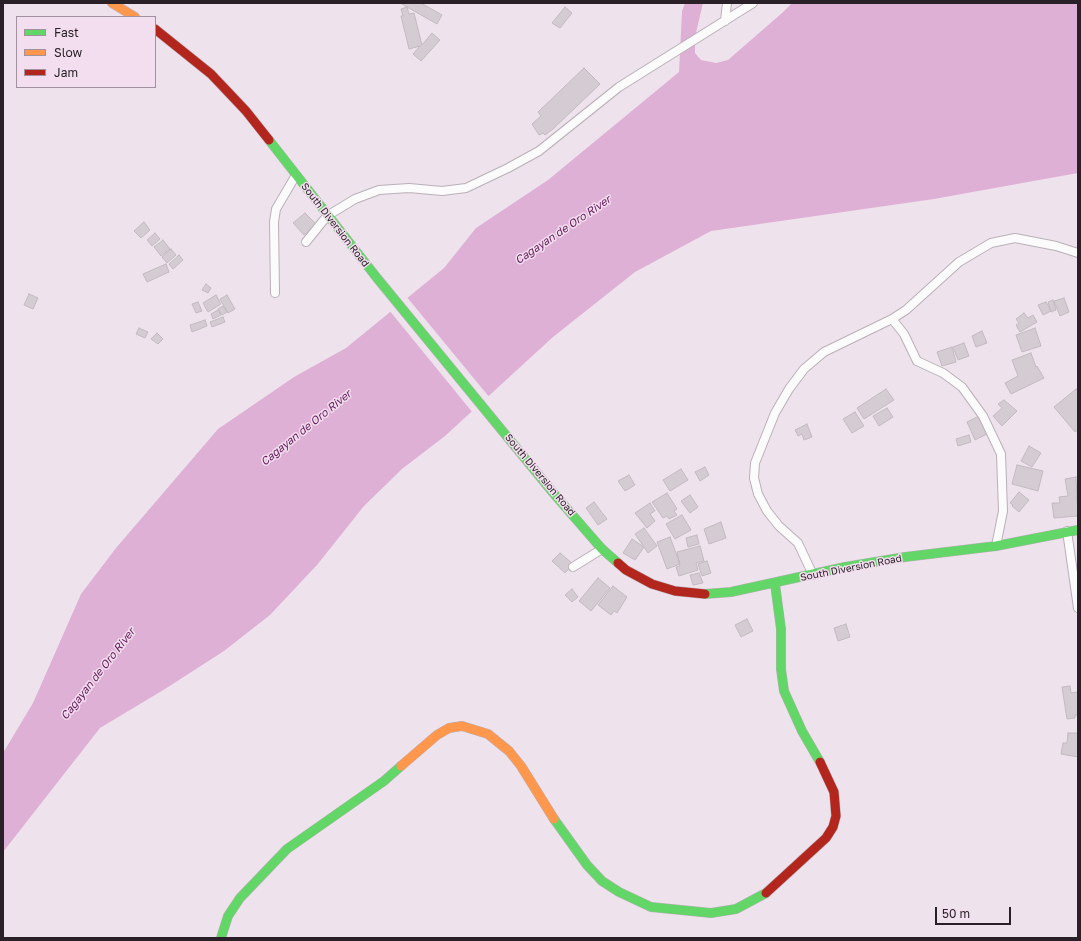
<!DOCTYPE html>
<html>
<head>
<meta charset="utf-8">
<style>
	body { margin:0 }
	#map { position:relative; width:1081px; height:941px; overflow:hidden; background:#eee3ec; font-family:"Golos Text",sans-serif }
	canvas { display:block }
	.frame { position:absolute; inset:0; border:4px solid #292127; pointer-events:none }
	.legend { position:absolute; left:16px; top:16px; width:140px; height:72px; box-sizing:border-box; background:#f3deef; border:1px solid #a2929f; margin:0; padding:5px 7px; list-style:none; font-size:12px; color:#292127 }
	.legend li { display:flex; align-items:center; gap:8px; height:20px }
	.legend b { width:20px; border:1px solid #a2929f }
	.scale { position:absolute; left:935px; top:907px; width:76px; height:18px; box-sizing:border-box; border:2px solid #292127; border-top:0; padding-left:5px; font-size:12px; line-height:14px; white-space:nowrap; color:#292127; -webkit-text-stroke:3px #f3deef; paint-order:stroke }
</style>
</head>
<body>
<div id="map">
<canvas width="1081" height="941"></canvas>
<div class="frame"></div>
<ul class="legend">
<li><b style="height:5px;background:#63d668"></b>Fast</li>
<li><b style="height:5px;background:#ff974d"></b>Slow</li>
<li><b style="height:5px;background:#b3261e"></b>Jam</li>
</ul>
<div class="scale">50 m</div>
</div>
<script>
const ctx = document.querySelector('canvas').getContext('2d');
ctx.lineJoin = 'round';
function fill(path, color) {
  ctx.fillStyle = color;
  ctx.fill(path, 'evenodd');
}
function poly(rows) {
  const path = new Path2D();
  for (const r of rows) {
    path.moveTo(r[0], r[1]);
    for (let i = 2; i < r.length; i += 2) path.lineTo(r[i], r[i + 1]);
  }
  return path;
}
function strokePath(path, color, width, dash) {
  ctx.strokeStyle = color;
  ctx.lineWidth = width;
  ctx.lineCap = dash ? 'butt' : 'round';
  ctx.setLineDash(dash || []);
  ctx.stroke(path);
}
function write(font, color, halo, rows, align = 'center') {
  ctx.font = font + ' "Golos Text",sans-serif';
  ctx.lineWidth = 3;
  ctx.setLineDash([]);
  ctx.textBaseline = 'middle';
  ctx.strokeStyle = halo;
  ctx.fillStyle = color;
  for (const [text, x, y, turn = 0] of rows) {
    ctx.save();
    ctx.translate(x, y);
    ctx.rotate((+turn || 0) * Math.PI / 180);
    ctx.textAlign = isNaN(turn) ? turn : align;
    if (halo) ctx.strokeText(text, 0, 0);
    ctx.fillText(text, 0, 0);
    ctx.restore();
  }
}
const water = poly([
	[685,3,703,3,695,37,695,53,701,60,716,63,728,60,782,13,792,3,1078,3,1078,173,934,199,711,231,635,272,553,337,445,436,402,469,364,506,317,565,270,615,224,651,165,689,100,728,3,852,3,753,33,703,81,594,116,548,218,429,294,377,346,348,444,268,476,228,548,180,679,72,682,11]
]);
const pier = poly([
	[406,296,490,398,473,413,389,310]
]);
const building = poly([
	[400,3,421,3,442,15,437,24,400,3],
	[407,7,409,14,414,13,422,45,432,33,440,40,421,61,413,54,420,46,409,49,401,16,403,16,401,9,407,7],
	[565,7,572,13,560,28,552,23,565,7],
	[584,68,600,84,553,129,545,135,543,133,539,135,532,124,541,116,538,112,584,68],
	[305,213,316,224,304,235,293,223,305,213],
	[144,222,150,230,141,238,134,231,144,222],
	[155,233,160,239,152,246,147,240,155,233],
	[163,240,170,249,161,256,154,247,163,240],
	[171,249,176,255,167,263,162,257,171,249],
	[179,255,183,260,173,269,169,264,179,255],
	[166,264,169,272,147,282,143,274,166,264],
	[206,284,211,288,208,293,202,290,206,284],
	[29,294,38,298,33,309,24,305,29,294],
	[216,295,221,304,208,312,203,303,216,295],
	[227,295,235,309,228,313,220,299,227,295],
	[1064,298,1069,312,1060,316,1054,301,1064,298],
	[1053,300,1056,310,1051,312,1048,302,1053,300],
	[198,302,202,311,196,313,192,304,198,302],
	[1046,302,1051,311,1043,315,1038,305,1046,302],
	[223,306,227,312,222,315,218,309,223,306],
	[218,310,221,315,213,319,211,314,218,310],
	[1024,313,1028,318,1033,315,1037,322,1020,332,1016,325,1019,323,1016,319,1024,313],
	[223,317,225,322,212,327,210,322,223,317],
	[205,320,207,326,192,332,190,325,205,320],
	[139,328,148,332,145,338,136,334,139,328],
	[1035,328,1041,346,1022,352,1016,335,1035,328],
	[982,331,987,343,976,347,972,336,982,331],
	[157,333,163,339,158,344,151,339,157,333],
	[964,343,969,356,958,360,953,347,964,343],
	[952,347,956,362,942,366,937,352,952,347],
	[1031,353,1036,367,1037,366,1044,378,1011,394,1005,383,1018,376,1012,360,1031,353],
	[886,389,894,400,864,419,857,408,886,389],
	[1076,389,1078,391,1078,430,1075,432,1054,407,1076,389],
	[1004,400,1017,411,1002,426,993,416,1002,408,998,404,1004,400],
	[887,408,893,417,879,426,873,416,887,408],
	[855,412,864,426,852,433,843,419,855,412],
	[979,416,987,434,975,440,967,422,979,416],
	[807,424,812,437,804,440,802,434,798,436,795,430,807,424],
	[969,435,971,442,958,446,956,439,969,435],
	[1029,446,1041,453,1032,467,1021,461,1029,446],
	[1017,465,1043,471,1038,491,1012,484,1017,465],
	[705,467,709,475,700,481,695,472,705,467],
	[681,469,688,480,670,491,663,480,681,469],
	[629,475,635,485,625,491,618,481,629,475],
	[1076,477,1078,516,1054,518,1052,503,1060,503,1059,497,1068,496,1065,479,1076,477],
	[1019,492,1029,500,1019,512,1012,506,1013,505,1010,503,1019,492],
	[667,493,677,509,674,511,677,515,669,519,667,516,663,518,652,502,667,493],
	[690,495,698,507,690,513,681,501,690,495],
	[594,502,607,519,598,525,586,508,594,502],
	[650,503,655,511,650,514,655,521,647,528,635,513,650,503],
	[682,515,691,530,675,539,666,524,682,515],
	[721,522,726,538,709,544,704,529,721,522],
	[644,528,657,546,648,553,635,534,644,528],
	[697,535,699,544,688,547,686,538,697,535],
	[670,537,680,564,667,569,657,542,670,537],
	[632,539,644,547,635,560,623,553,632,539],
	[700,546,704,561,696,563,698,570,679,576,676,567,680,566,677,552,700,546],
	[560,553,573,564,565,573,552,561,560,553],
	[707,561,711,573,702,576,698,564,707,561],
	[699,573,703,583,693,585,690,575,699,573],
	[598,578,610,588,591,611,579,601,598,578],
	[613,586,627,597,617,613,614,611,611,615,598,605,613,586],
	[572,589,578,597,572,602,565,595,572,589],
	[747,619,753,631,741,637,735,625,747,619],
	[846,624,850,637,838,641,834,628,846,624],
	[1070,686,1071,693,1078,692,1078,715,1075,715,1075,718,1067,719,1062,687,1070,686],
	[1068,733,1078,733,1078,757,1061,754,1063,743,1067,743,1068,733]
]);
const street = poly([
	[725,21,727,3],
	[306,242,327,216,355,199,379,190,409,188,442,191,466,188,508,168,539,151,619,87,753,3],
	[275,293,274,222,276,209,296,175],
	[1067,531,1078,608],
	[996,546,1003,511,1001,454,983,416,962,387,943,373,917,361,904,334,892,319,906,310,959,262,991,243,1015,238,1056,246,1078,253],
	[573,567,602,549],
	[813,575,798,543,779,526,767,511,758,494,754,478,755,463,775,413,789,389,804,369,824,352,892,319]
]);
const fast = poly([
	[269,140,377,278,555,495,602,549,618,563],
	[775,584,781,629,781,669,784,691,802,731,820,762],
	[705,594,731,592,845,567,905,557,996,546,1078,530],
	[554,819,587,865,602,881,619,892,651,907,711,913,736,909,766,893],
	[221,938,228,916,240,898,287,849,384,781,401,766]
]);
const slow = poly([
	[112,3,135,17],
	[401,766,437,735,449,728,462,726,488,734,509,751,521,766,554,819]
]);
const jam = poly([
	[155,29,211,74,246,111,269,140],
	[618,563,626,570,652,584,675,591,705,594],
	[766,893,826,838,833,827,836,816,834,792,820,762]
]);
const streetNames = [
	["South Diversion Road",335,225,52],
	["South Diversion Road",540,475,50],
	["South Diversion Road",851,568,-11]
];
const waterNames = [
	["Cagayan de Oro River",563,230,-34],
	["Cagayan de Oro River",306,428,-39],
	["Cagayan de Oro River",98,674,-52]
];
fill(water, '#dfb0d6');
fill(pier, '#eee3ec');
fill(building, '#d4ccd2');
strokePath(building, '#c3bac1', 1);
strokePath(street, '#b9b0b7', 10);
strokePath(fast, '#b9b0b7', 10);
strokePath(slow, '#b9b0b7', 10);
strokePath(jam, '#b9b0b7', 10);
strokePath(street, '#fcfbfc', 8);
strokePath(fast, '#63d668', 9);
strokePath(slow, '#ff974d', 9);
strokePath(jam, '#b3261e', 9);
write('10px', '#292127', '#f3deef', streetNames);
write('italic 11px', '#621a5a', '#f3deef', waterNames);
</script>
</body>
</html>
